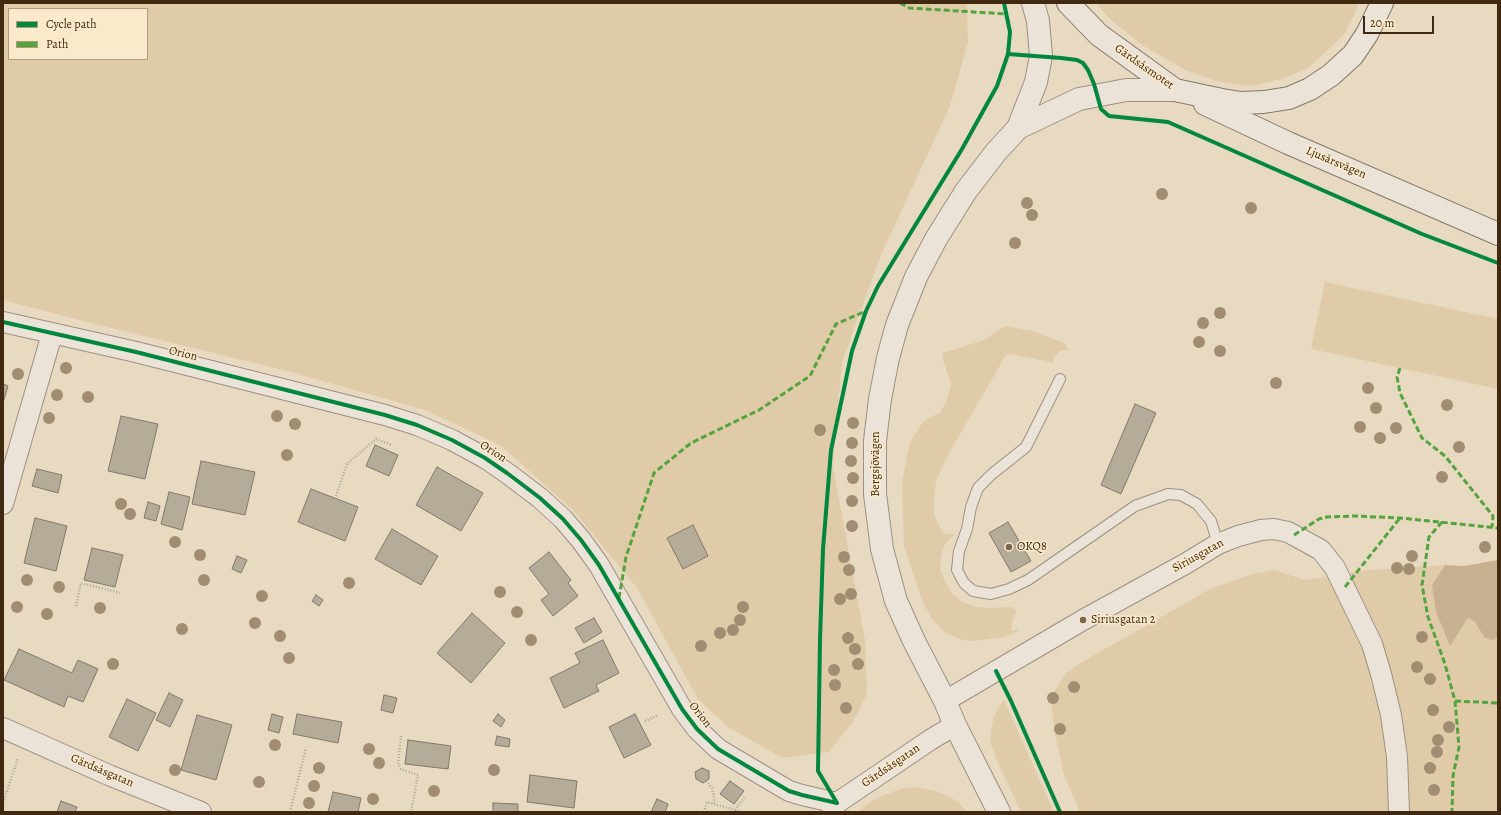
<!DOCTYPE html>
<html>
<head>
<meta charset="utf-8">
<style>
	body { margin:0 }
	#map { position:relative; width:1501px; height:815px; overflow:hidden; background:#e8dac1; font-family:Alegreya,serif }
	canvas { display:block }
	.frame { position:absolute; inset:0; border:4px solid #402811; pointer-events:none }
	.legend { position:absolute; left:8px; top:8px; width:140px; height:52px; box-sizing:border-box; background:#faeacc; border:1px solid #b09c81; margin:0; padding:5px 7px; list-style:none; font-size:12px; color:#402811 }
	.legend li { display:flex; align-items:center; gap:8px; height:20px }
	.legend b { width:20px; border:1px solid #b09c81 }
	.scale { position:absolute; left:1363px; top:16px; width:71px; height:18px; box-sizing:border-box; border:2px solid #402811; border-top:0; padding-left:5px; font-size:12px; line-height:14px; white-space:nowrap; color:#402811; -webkit-text-stroke:3px #faeacc; paint-order:stroke }
</style>
</head>
<body>
<div id="map">
<canvas width="1501" height="815"></canvas>
<div class="frame"></div>
<ul class="legend">
<li><b style="height:5px;background:#00873e"></b>Cycle path</li>
<li><b style="height:5px;background:#54a33f"></b>Path</li>
</ul>
<div class="scale">20 m</div>
</div>
<script>
const ctx = document.querySelector('canvas').getContext('2d');
ctx.lineJoin = 'round';
function fill(path, color) {
  ctx.fillStyle = color;
  ctx.fill(path, 'evenodd');
}
function poly(rows) {
  const path = new Path2D();
  for (const r of rows) {
    path.moveTo(r[0], r[1]);
    for (let i = 2; i < r.length; i += 2) path.lineTo(r[i], r[i + 1]);
  }
  return path;
}
function strokePath(path, color, width, dash) {
  ctx.strokeStyle = color;
  ctx.lineWidth = width;
  ctx.lineCap = dash ? 'butt' : 'round';
  ctx.setLineDash(dash || []);
  ctx.stroke(path);
}
function write(font, color, halo, rows, align = 'center') {
  ctx.font = font + ' Alegreya,serif';
  ctx.lineWidth = 3;
  ctx.setLineDash([]);
  ctx.textBaseline = 'middle';
  ctx.strokeStyle = halo;
  ctx.fillStyle = color;
  for (const [text, x, y, turn = 0] of rows) {
    ctx.save();
    ctx.translate(x, y);
    ctx.rotate((+turn || 0) * Math.PI / 180);
    ctx.textAlign = isNaN(turn) ? turn : align;
    if (halo) ctx.strokeText(text, 0, 0);
    ctx.fillText(text, 0, 0);
    ctx.restore();
  }
}
const green = poly([
	[3,3,967,3,968,42,950,106,881,255,842,362,833,466,865,640,867,695,852,723,829,752,782,758,728,727,698,699,637,588,573,510,500,445,425,410,287,371,79,320,3,300],
	[9,9,147,9,147,59,9,59],
	[1096,3,1358,3,1356,11,1344,35,1307,69,1279,80,1250,86,1216,81,1185,70,1142,45,1111,20],
	[1325,282,1498,319,1498,389,1311,349],
	[1005,326,1033,331,1062,342,1065,344,1069,350,1061,350,1054,357,1053,363,1011,354,1006,355,948,455,936,481,934,501,934,514,941,530,945,534,955,534,945,544,941,556,940,569,945,582,952,593,961,601,973,606,987,608,1012,607,1016,610,1016,614,1013,619,1011,630,1020,630,1005,637,990,639,972,641,962,640,946,633,939,627,931,617,922,600,904,546,902,483,910,442,923,422,930,417,940,413,946,403,951,386,949,378,942,357,943,353,984,340],
	[1445,565,1432,585,1450,645,1468,618,1474,621,1485,638,1494,640,1498,635,1498,812,1080,812,1064,775,1054,729,1051,696,1068,671,1082,662,1212,588,1253,574,1274,570,1305,580,1369,570],
	[1003,701,1005,702,1054,812,1021,812,997,761,990,742,991,731,993,720,997,710],
	[915,787,936,791,948,796,958,802,967,812,858,812,866,805,877,798,900,789]
]);
const water = poly([
	[1498,560,1498,635,1494,640,1485,638,1474,621,1468,618,1450,646,1436,612,1432,585,1445,565,1464,566]
]);
const building = poly([
	[3,384,8,386,3,403,3,384],
	[1135,404,1156,413,1121,494,1101,485,1135,404],
	[121,416,158,424,145,479,108,471,121,416],
	[375,445,398,455,389,476,366,466,375,445],
	[201,461,255,472,245,515,192,504,201,461],
	[437,467,483,493,461,531,416,505,437,467],
	[37,469,62,475,58,493,32,486,37,469],
	[311,489,358,507,345,541,298,522,311,489],
	[169,492,190,497,182,530,161,524,169,492],
	[148,502,160,506,156,521,144,518,148,502],
	[35,518,67,526,56,571,24,563,35,518],
	[1008,522,1031,561,1011,572,989,533,1008,522],
	[693,525,708,556,683,569,667,538,693,525],
	[392,529,438,556,421,585,375,559,392,529],
	[92,548,123,555,115,587,84,580,92,548],
	[549,552,571,580,568,583,578,596,553,616,541,600,549,594,529,568,549,552],
	[237,556,247,560,241,573,232,569,237,556],
	[316,595,323,600,319,606,312,601,316,595],
	[472,613,505,643,471,683,437,653,472,613],
	[594,618,602,632,584,643,575,628,594,618],
	[603,640,619,673,596,685,599,691,564,708,550,678,580,663,575,653,603,640],
	[19,649,72,673,78,660,98,669,83,702,68,696,64,707,4,680,19,649],
	[169,693,183,700,170,727,156,720,169,693],
	[384,695,397,698,393,713,381,710,384,695],
	[127,699,156,713,138,751,109,737,127,699],
	[272,714,283,717,279,733,268,730,272,714],
	[297,714,342,722,338,743,293,734,297,714],
	[498,714,505,720,501,727,493,721,498,714],
	[635,714,651,745,624,758,609,727,635,714],
	[197,715,232,725,216,780,181,770,197,715],
	[497,736,510,739,509,747,495,745,497,736],
	[408,740,451,746,448,769,405,764,408,740],
	[702,768,709,771,709,779,703,783,696,779,695,772,702,768],
	[530,775,577,781,574,808,527,802,530,775],
	[730,781,744,791,734,804,720,794,730,781],
	[333,792,361,798,358,812,328,812,333,792],
	[657,799,668,804,665,812,651,812,657,799],
	[61,801,77,807,75,812,57,812,61,801],
	[493,803,518,804,518,812,493,812,493,803]
]);
const path = poly([
	[336,496,347,464,376,439,392,445],
	[76,606,81,583,120,593],
	[645,721,659,715],
	[401,736,398,764,401,769,418,775,411,812],
	[706,781,712,788,714,796,714,804],
	[3,803,18,758],
	[735,810,745,796],
	[290,812,306,748],
	[704,812,707,802,742,812]
]);
const service = poly([
	[1060,379,1026,447,992,474,978,488,971,507,967,529,959,551,957,570,964,583,973,591,991,594,1009,589,1028,580,1135,506,1168,494,1181,495,1197,504,1211,521,1218,544]
]);
const minor = poly([
	[3,322,136,352,385,415,417,425,452,440,485,458,507,473,540,498,563,519,581,540,599,565,682,709,697,729,718,749,789,791,802,795,837,803],
	[3,504,52,334],
	[945,701,1083,620,1185,564,1218,544,1238,536,1261,530,1274,529,1288,532,1321,550,1335,568,1372,644,1381,674,1391,715,1397,757,1399,812],
	[3,728,111,776,201,812],
	[832,812,837,803,930,740,955,725]
]);
const tertiary = poly([
	[1018,128,1079,99,1126,90,1175,90],
	[999,812,955,725,945,701,914,641,896,601,882,549,875,494,875,441,880,399,888,358,897,325,916,277,936,239,966,191,996,152,1018,128,1036,82,1041,56,1038,21,1033,3]
]);
const secondary = poly([
	[1068,3,1099,35,1175,90,1222,100,1241,103,1264,102,1289,98,1310,89,1331,75,1353,55,1367,34,1382,3],
	[1205,104,1288,143,1498,234]
]);
const quiet = poly([
	[900,3,909,8,1007,14],
	[1400,368,1397,377,1400,393,1422,438,1445,456,1493,516,1492,527],
	[1442,522,1429,537,1422,585,1428,617,1445,664,1455,701,1459,747,1453,776,1452,812],
	[1294,535,1319,519,1327,517,1355,516,1400,518,1498,528],
	[1345,587,1400,518],
	[619,598,626,557,654,473,691,443,759,410,810,376,836,324,866,311],
	[1455,701,1498,703]
]);
const cycleway = poly([
	[1008,54,1061,58,1077,60,1083,63,1088,70,1094,84,1101,109,1109,116,1168,122,1422,234,1498,263],
	[3,322,136,352,385,415,417,425,452,440,485,458,507,473,540,498,563,519,581,540,599,565,682,709,697,729,718,749,789,791,802,795,837,803],
	[996,671,1011,701,1060,812],
	[837,803,818,771,820,640,823,549,831,450,852,351,866,311,878,286,962,149,997,86,1008,54,1010,32,1004,3]
]);
const trees = [
	[1162,194],
	[1027,203],
	[1251,208],
	[1032,215],
	[1015,243],
	[1220,313],
	[1203,323],
	[1199,342],
	[1220,351],
	[66,368],
	[18,374],
	[1276,383],
	[1368,388],
	[57,395],
	[88,397],
	[1447,405],
	[1376,408],
	[277,416],
	[49,418],
	[853,423],
	[295,424],
	[1360,427],
	[1396,428],
	[820,430],
	[1380,438],
	[852,443],
	[1459,447],
	[287,455],
	[851,461],
	[1442,477],
	[853,478],
	[852,501],
	[121,504],
	[130,514],
	[852,526],
	[175,542],
	[1485,547],
	[200,555],
	[1412,556],
	[844,557],
	[1397,568],
	[1409,569],
	[849,570],
	[27,580],
	[204,580],
	[349,583],
	[59,587],
	[500,592],
	[851,594],
	[262,596],
	[840,599],
	[17,607],
	[743,607],
	[100,608],
	[517,612],
	[47,614],
	[740,620],
	[255,623],
	[182,629],
	[733,630],
	[720,633],
	[280,636],
	[1422,637],
	[848,638],
	[531,640],
	[701,646],
	[855,649],
	[289,658],
	[113,664],
	[858,664],
	[1417,667],
	[834,670],
	[1430,679],
	[835,685],
	[1074,687],
	[1053,698],
	[846,708],
	[1433,710],
	[1449,727],
	[1060,729],
	[1438,740],
	[275,745],
	[369,749],
	[1437,752],
	[379,763],
	[319,768],
	[1430,768],
	[175,770],
	[494,770],
	[259,782],
	[314,786],
	[1434,790],
	[434,791],
	[373,799],
	[309,803]
];
const markers = [
	[1009,547,4,"#7b664f"],
	[1083,620,4,"#7b664f"]
];
const streetNames = [
	["Gärdsåsmotet",1144,67,35],
	["Ljusårsvägen",1336,163,23],
	["Orion",183,354,14],
	["Orion",493,452,32],
	["Bergsjövägen",876,464,-90],
	["Siriusgatan",1198,556,-29],
	["Orion",700,715,52],
	["Gärdsåsgatan",891,766,-34],
	["Gärdsåsgatan",102,771,23]
];
const poiNames = [
	["OKQ8",1017,547],
	["Siriusgatan 2",1091,620]
];
fill(green, '#e0cba9');
fill(water, '#c7b190');
fill(building, '#b5ab99');
strokePath(building, '#837868', 1);
strokePath(service, '#9c9080', 12);
strokePath(minor, '#9c9080', 22);
strokePath(tertiary, '#9c9080', 24);
strokePath(secondary, '#837868', 24);
strokePath(path, '#aca497', 2.5, [1, 2]);
strokePath(service, '#ebe3d7', 10);
strokePath(minor, '#ebe3d7', 20);
strokePath(tertiary, '#ebe3d7', 22);
strokePath(secondary, '#ebe3d7', 22);
strokePath(quiet, '#54a33f', 3, [6, 3]);
strokePath(cycleway, '#00873e', 4);
ctx.fillStyle = '#a08d72';
for (const [x, y] of trees) {
  ctx.beginPath();
  ctx.arc(x, y, 6, 0, 2 * Math.PI);
  ctx.fill();
}
for (const [x, y, r, color] of markers) {
  const dot = new Path2D();
  dot.arc(x, y, r, 0, 2 * Math.PI);
  ctx.fillStyle = color;
  ctx.fill(dot);
  strokePath(dot, '#faeacc', 1.5);
}
write('12px', '#402811', '#faeacc', streetNames);
write('12px', '#402811', '#faeacc', poiNames, 'left');
</script>
</body>
</html>
